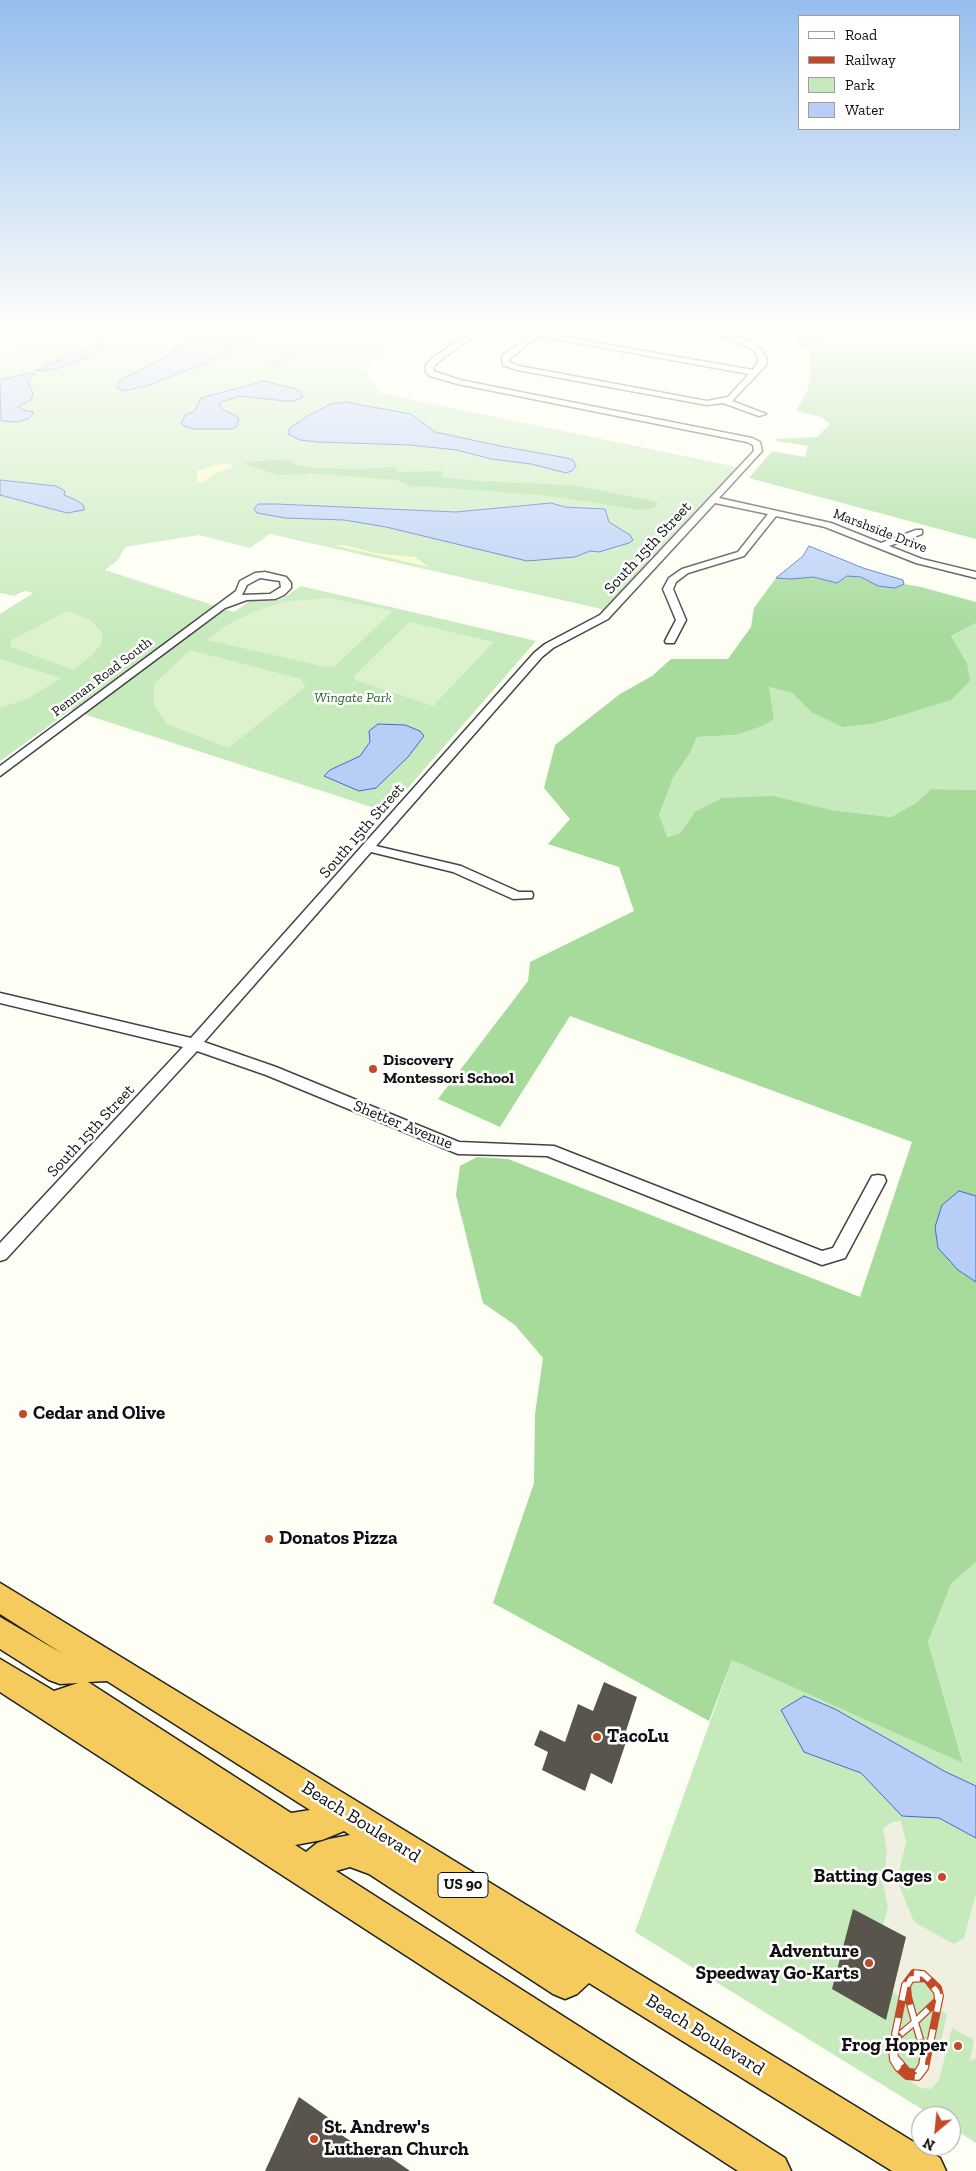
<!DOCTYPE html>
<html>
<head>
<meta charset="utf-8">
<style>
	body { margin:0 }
	#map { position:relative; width:976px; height:2171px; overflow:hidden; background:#fefff4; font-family:"Zilla Slab",serif }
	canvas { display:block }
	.legend { position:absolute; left:798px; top:15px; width:162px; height:115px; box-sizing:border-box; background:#fff; border:1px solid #9f9f9f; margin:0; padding:6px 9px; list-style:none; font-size:15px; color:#101010 }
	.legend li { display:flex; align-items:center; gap:10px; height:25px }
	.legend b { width:25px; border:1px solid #9f9f9f }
	.north { position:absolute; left:911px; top:2106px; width:50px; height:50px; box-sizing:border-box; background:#fff; border:1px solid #9f9f9f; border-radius:50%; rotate:208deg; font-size:14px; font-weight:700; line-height:20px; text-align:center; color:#101010 }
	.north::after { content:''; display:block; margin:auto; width:18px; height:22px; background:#c24a26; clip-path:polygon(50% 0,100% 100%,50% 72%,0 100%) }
</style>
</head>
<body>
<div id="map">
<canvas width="976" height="2171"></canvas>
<ul class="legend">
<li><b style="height:6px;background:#fff"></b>Road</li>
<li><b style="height:6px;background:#c24a26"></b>Railway</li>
<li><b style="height:14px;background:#c7eabc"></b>Park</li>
<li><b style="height:14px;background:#b8cef7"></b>Water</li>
</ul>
<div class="north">N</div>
</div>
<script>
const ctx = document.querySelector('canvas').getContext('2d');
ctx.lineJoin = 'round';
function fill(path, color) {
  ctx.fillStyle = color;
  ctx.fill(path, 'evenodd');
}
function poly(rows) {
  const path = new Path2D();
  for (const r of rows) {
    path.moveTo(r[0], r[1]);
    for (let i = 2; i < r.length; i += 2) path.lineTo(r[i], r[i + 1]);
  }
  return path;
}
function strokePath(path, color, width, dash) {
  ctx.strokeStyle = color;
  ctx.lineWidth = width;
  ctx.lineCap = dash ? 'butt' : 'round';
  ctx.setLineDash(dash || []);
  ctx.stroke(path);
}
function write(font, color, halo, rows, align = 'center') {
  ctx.font = font + ' "Zilla Slab",serif';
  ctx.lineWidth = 5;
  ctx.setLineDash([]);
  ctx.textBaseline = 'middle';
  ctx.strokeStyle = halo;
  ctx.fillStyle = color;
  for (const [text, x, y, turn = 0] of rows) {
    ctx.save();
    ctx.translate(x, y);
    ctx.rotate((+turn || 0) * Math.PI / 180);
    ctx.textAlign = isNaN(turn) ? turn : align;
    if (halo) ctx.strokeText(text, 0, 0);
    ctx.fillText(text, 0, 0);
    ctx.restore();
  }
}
const industrial = poly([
	[0,332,41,332,40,336,0,353]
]);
const green = poly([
	[41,332,418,332,364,367,380,393,737,467,606,610,270,534,250,548,199,535,125,547,118,560,105,570,234,612,250,601,273,601,285,597,301,586,536,641,387,812,71,710,0,761,0,614,33,593,24,591,14,596,0,593,0,353,40,336],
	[976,623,976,790,931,789,916,803,891,817,831,810,695,812,680,833,666,837,659,815,673,778,690,753,697,737,736,735,774,719,769,687,792,693,811,712,876,723,901,715,967,663,951,636],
	[976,1562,976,2143,951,2127,951,2116,933,2116,635,1932,732,1660,963,1762,928,1642,951,1584]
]);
const forest = poly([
	[325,332,339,334,320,347,300,354,275,367,267,367,296,350,311,338],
	[774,332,784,332,801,340,821,336,814,332,850,332,851,343,859,344,866,332,947,332,963,339,976,339,976,539,749,478,772,451,805,457,808,446,776,441,777,439,817,437,830,424,821,417,796,411,808,389,811,373,809,349],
	[285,459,291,460,294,464,314,468,360,469,396,467,397,472,440,471,444,472,442,477,478,481,572,485,658,502,654,508,639,510,551,496,425,486,413,487,397,480,311,473,295,475,275,474,242,463],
	[847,576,861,577,878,586,895,588,904,584,921,587,976,602,976,623,951,636,967,663,970,681,951,700,876,723,843,727,811,712,792,693,769,687,774,719,762,726,736,735,697,737,690,753,673,778,659,815,667,837,680,833,695,812,722,798,773,796,831,810,891,817,916,803,931,789,976,790,976,1196,959,1191,958,1270,976,1282,976,1562,951,1584,928,1642,963,1763,732,1660,709,1721,493,1603,534,1483,535,1414,543,1358,515,1325,483,1303,456,1195,460,1166,477,1157,508,1159,860,1297,912,1142,570,1016,500,1127,438,1099,528,981,530,962,634,911,619,867,548,844,570,819,544,788,555,745,620,694,652,676,671,659,728,659,751,627,754,608,776,578,792,579,813,577,837,583]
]);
const sand = poly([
	[229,464,234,467,213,474,202,483,197,482,197,473,195,472,215,465],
	[333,545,344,545,375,553,415,557,429,567]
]);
const pitch = poly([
	[329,598,393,611,334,667,326,667,207,640,224,627,253,612,284,602],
	[67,611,89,619,102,632,102,643,93,654,74,670,11,647,10,641],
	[409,622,494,642,433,706,355,680,354,676],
	[190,650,301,679,305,687,228,748,167,724,154,705,154,684],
	[0,659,61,678,27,699,0,708]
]);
const plaza = poly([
	[901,1821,906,1842,897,1880,914,1922,954,1944,964,1938,976,1893,976,2058,970,2061,974,2040,952,2028,939,2080,931,2089,921,2088,904,2078,921,2080,927,2071,932,2046,939,2050,947,2014,940,2010,941,1989,936,1979,920,1969,911,1971,904,1979,900,1996,893,1992,883,1925,888,1907,883,1883,887,1851,883,1829,892,1822]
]);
const water = poly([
	[208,332,274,332,245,341,208,362,147,386,124,391,116,387,121,380,161,360,184,343,208,332],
	[784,332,814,332,821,336,819,340,808,341,784,332],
	[99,342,103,347,91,356,56,369,35,371,99,342],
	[30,373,34,374,28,381,33,394,31,400,18,407,23,410,33,412,32,415,28,419,17,422,1,421,0,380,30,373],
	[264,381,295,389,302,393,303,397,294,401,285,401,241,396,221,402,219,404,222,409,239,418,237,426,232,429,193,429,184,426,181,423,186,414,194,412,201,398,264,381],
	[345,402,411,414,435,432,500,446,567,458,573,460,576,466,572,471,566,473,531,464,491,459,457,450,409,445,318,442,300,440,288,434,290,428,309,415,331,404,345,402],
	[0,480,56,486,65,491,64,495,78,501,84,506,84,510,67,513,0,495,0,480],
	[551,503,565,507,605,509,609,522,630,535,633,540,629,543,599,552,590,551,575,557,527,561,386,527,344,520,285,518,257,513,254,509,258,504,276,504,456,512,551,503],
	[809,546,863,568,903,580,904,584,895,588,878,586,861,577,847,576,837,583,813,577,792,579,776,578,803,556,809,546],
	[378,724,405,725,420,731,424,736,408,757,376,788,359,791,324,776,330,770,360,756,370,742,369,731,378,724],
	[959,1191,976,1196,976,1282,958,1270,938,1248,935,1227,942,1205,959,1191],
	[804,1696,835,1709,946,1772,976,1786,976,1838,939,1818,902,1816,861,1773,804,1752,781,1710,804,1696]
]);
const building = poly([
	[604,1682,637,1697,626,1731,629,1733,612,1784,591,1773,585,1791,542,1770,548,1752,534,1745,540,1730,565,1742,578,1704,593,1711],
	[853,1909,906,1937,886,2020,832,1989],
	[299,2097,343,2128,340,2134,370,2154,373,2145,410,2171,265,2171]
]);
const minor = poly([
	[472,332,480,332,439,361,434,366,433,370,436,372,460,380,752,438,760,442,762,451,719,498,831,523,881,543,916,530,922,530,922,534,889,546,922,559,976,572,976,578,916,563,825,527,776,516,744,556,688,573,676,582,673,589,686,620,674,643,666,643,665,641,676,620,663,589,669,578,682,569,738,552,768,514,715,503,608,619,553,648,542,657,376,846,461,866,519,892,532,892,533,895,532,898,513,899,453,872,371,852,204,1042,276,1067,459,1142,554,1146,822,1251,833,1248,872,1176,878,1175,884,1176,886,1181,845,1258,822,1265,547,1156,458,1154,266,1075,197,1051,6,1259,0,1261,0,1243,183,1047,0,1003,0,993,191,1038,534,653,545,644,600,615,754,451,753,445,747,442,458,384,430,376,426,372,426,365,433,357,472,332],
	[535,332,753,370,759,360,755,351,744,345,711,332,721,332,750,341,762,350,767,360,766,365,732,401,766,414,759,416,723,403,707,405,517,370,503,365,502,356,535,332],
	[539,336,749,374,728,397,707,401,519,366,509,362,509,359,539,336],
	[265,572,286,577,291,583,291,588,284,595,275,599,247,600,225,608,0,776,0,766,236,591,240,581,255,573,265,572],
	[260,578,280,581,281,587,270,594,242,595,247,585,260,578]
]);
const highway = poly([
	[0,1583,940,2158,946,2171,892,2171,589,1983,577,1994,565,1999,553,1994,369,1874,350,1867,336,1871,785,2158,791,2171,738,2171,0,1692,0,1659,54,1691,78,1683,60,1684,49,1680,0,1649,0,1617,63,1654,0,1614,0,1583],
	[107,1681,310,1810,291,1813,88,1682,107,1681],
	[344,1831,350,1835,329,1839,317,1843,306,1852,295,1845,322,1840,344,1831]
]);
const rail = poly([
	[914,1973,923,1974,938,1988,940,1996,925,2068,918,2077,907,2076,898,2068,893,2060,892,2049,905,1985,914,1973],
	[915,2022,924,2052,922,2065,917,2073,908,2072,895,2057,894,2047,897,2037,915,2022],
	[915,2022,908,1997,907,1986,911,1979,926,1978,937,1992,938,2000],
	[915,2022,938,2000]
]);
const markers = [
	[373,1069,5,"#c24a26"],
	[23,1414,5,"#c24a26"],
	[269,1539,5,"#c24a26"],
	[597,1737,5,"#c24a26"],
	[942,1877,5,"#c24a26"],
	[869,1963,5,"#c24a26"],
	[958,2046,5,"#c24a26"],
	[314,2139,5,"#c24a26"]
];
const farStreetnames = [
	["Marshside Drive",880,531,21],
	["Penman Road South",102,677,-37]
];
const farParknames = [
	["Wingate Park",353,698]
];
const shields = [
	[463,1885,50]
];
const shieldNames = [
	["US 90",463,1885]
];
const streetNames = [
	["South 15th Street",648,548,-47],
	["South 15th Street",362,831,-49],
	["Shetter Avenue",403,1125,22],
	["South 15th Street",91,1131,-47]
];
const poiNames = [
	["Discovery",383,1060],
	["Montessori School",383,1078]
];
const nearPoinames = [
	["Cedar and Olive",33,1414],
	["Donatos Pizza",279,1539],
	["TacoLu",607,1737],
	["Batting Cages",932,1877,"right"],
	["Adventure",859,1952,"right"],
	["Speedway Go-Karts",859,1974,"right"],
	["Frog Hopper",948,2046,"right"],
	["St. Andrew's",324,2128],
	["Lutheran Church",324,2150]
];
const nearStreetnames = [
	["Beach Boulevard",361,1822,32],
	["Beach Boulevard",705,2035,32]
];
fill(industrial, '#eee5ed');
fill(green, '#c7eabc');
fill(forest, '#a6db9b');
fill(sand, '#f8fbc0');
fill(pitch, '#dcf2ce');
fill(plaza, '#f0f0e1');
fill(water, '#b8cef7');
strokePath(water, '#3e6dce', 1);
fill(building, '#59554c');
strokePath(minor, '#434343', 3);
strokePath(highway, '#212121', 3);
fill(minor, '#fff');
fill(highway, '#f4cb5c');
strokePath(rail, '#c24a26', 8);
strokePath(rail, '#fff', 5.5, [18]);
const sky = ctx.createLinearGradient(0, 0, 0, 636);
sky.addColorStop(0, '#95beee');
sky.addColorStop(0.52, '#fffffa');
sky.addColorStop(1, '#fffffa00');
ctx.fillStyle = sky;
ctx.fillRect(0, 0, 976, 636);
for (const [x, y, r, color] of markers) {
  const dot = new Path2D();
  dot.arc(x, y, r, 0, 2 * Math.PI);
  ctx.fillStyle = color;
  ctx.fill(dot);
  strokePath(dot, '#fff', 2);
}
write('14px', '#101010', '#fff', farStreetnames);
write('italic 14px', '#1f6a24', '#fff', farParknames);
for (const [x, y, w] of shields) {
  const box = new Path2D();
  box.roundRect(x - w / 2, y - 12.5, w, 25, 4);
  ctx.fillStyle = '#fff';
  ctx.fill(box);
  strokePath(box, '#101010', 1);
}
write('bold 15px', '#101010', null, shieldNames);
write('16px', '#101010', '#fff', streetNames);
write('bold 16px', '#101010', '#fff', poiNames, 'left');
write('bold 19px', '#101010', '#fff', nearPoinames, 'left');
write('19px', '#101010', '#fff', nearStreetnames);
</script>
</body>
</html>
